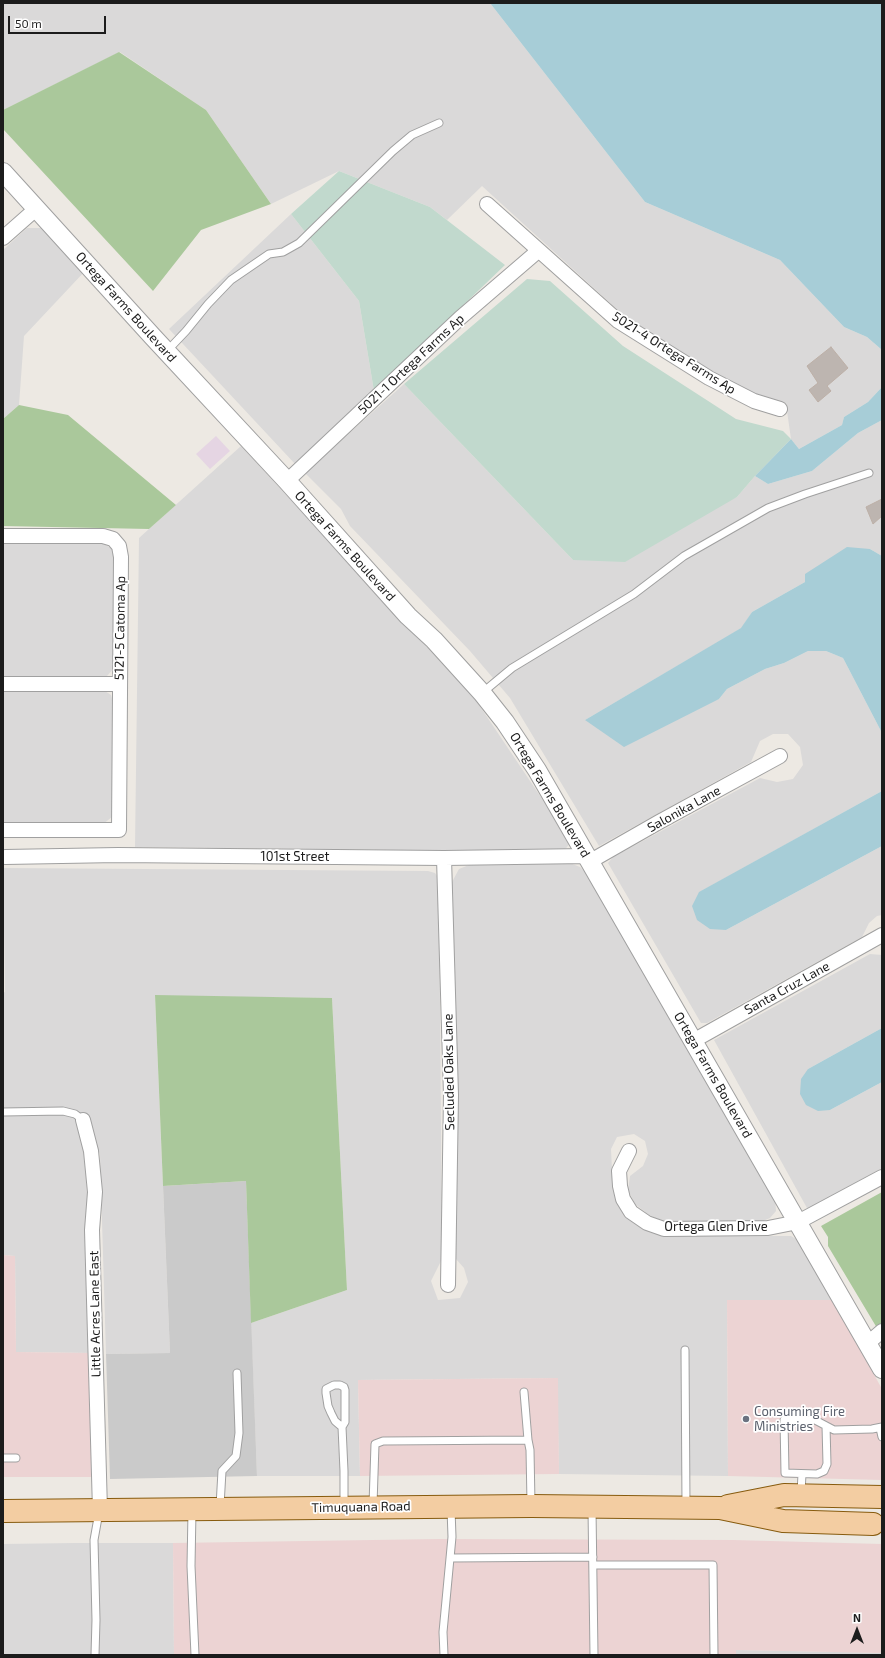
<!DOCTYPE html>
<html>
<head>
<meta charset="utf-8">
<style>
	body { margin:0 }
	#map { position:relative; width:885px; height:1658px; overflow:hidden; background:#ede9e3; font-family:"Exo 2",sans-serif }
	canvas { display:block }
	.frame { position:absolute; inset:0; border:4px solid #1c1c1c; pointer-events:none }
	.north { position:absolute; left:837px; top:1610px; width:40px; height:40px; -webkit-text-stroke:3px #fff; paint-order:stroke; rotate:0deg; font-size:11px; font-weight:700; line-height:16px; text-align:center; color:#1c1c1c }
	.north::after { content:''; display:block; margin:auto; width:14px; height:18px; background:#1c1c1c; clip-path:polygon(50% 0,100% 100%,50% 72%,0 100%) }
	.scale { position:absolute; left:8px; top:16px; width:98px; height:18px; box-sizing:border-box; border:2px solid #1c1c1c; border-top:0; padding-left:5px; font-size:12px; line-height:14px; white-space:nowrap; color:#1c1c1c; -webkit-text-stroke:3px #fff; paint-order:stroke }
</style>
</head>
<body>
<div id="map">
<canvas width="885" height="1658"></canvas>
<div class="frame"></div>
<div class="north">N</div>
<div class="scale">50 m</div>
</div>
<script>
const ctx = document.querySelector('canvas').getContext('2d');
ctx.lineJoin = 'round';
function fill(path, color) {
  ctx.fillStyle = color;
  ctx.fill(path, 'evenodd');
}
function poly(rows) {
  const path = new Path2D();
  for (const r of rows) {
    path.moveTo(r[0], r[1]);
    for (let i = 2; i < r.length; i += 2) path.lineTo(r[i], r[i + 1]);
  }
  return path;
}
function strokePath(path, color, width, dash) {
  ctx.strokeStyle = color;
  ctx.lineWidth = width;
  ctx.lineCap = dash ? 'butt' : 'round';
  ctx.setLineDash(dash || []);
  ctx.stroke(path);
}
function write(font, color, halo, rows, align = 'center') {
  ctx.font = font + ' "Exo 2",sans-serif';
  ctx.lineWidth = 3.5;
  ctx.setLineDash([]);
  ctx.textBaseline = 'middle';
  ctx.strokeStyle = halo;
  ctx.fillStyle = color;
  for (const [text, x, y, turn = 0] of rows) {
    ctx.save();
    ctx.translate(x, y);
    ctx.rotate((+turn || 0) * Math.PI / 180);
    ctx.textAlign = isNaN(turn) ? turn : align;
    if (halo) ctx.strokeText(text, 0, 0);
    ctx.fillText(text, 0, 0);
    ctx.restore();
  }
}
const residential = poly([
	[3,3,490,3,645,202,780,260,844,327,867,337,882,350,882,387,868,402,844,417,842,425,799,449,791,439,786,404,756,396,710,375,621,313,482,186,447,220,430,207,339,171,271,204,206,110,120,52,3,110],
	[291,214,359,301,374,391,296,465,169,329],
	[27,228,43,228,86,270,24,336,19,405,3,419,3,250],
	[404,384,573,560,737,497,755,476,768,484,812,471,858,433,882,420,882,556,870,549,805,582,752,612,742,628,585,720,719,699,727,689,765,669,784,663,808,651,826,651,843,658,882,733,882,791,700,892,726,930,882,846,882,915,877,916,869,923,862,937,707,1023,701,1023,608,863,613,857,760,778,777,782,793,779,803,765,800,747,788,734,773,734,760,741,751,762,599,846,510,698,470,651,350,526,341,509,305,473],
	[241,446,475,699,571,842,563,852,135,847,139,538],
	[3,544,104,544,115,550,114,668,107,676,3,676],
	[3,690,105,691,111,695,113,702,112,817,103,824,3,824],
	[474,863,570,863,580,867,589,875,775,1196,776,1211,770,1218,763,1221,666,1223,649,1215,635,1204,628,1190,630,1176,643,1166,648,1154,645,1141,634,1134,617,1137,611,1149,613,1191,625,1215,668,1236,791,1236,801,1242,833,1300,727,1300,728,1476,559,1474,557,1378,358,1380,360,1476,257,1476,251,1323,347,1290,332,998,155,996,170,1353,106,1354,100,1155,86,1115,75,1118,86,1161,92,1353,16,1352,15,1256,3,1255,3,993,5,992,3,868,428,871,435,873,439,879,442,1259,431,1281,438,1300,460,1298,468,1282,464,1268,456,1259,452,882,459,869],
	[870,954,882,955,882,1028,808,1069,830,1110,882,1082,882,1168,811,1207,807,1208,714,1040],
	[75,1543,173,1543,174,1655,3,1655,3,1544],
	[736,1650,840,1652,882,1653,882,1655,736,1655]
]);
const commercial = poly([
	[3,1255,15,1256,16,1352,92,1353,94,1477,3,1477],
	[727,1300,833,1300,882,1389,882,1480,728,1476],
	[558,1378,559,1474,360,1476,358,1380],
	[439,1539,733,1540,882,1544,882,1653,736,1650,736,1655,174,1655,173,1543]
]);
const industrial = poly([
	[216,436,230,451,210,469,196,454]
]);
const religious = poly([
	[246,1181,257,1476,110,1479,106,1354,170,1353,163,1186]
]);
const forest = poly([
	[119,52,206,110,271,204,201,230,153,291,3,129,3,110],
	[19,405,68,415,176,505,149,529,3,526,3,419],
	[155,995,332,998,347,1290,251,1323,246,1181,163,1186],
	[882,1192,882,1322,877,1328,828,1246,828,1237,821,1226]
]);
const wetland = poly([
	[339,171,430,207,505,265,374,391,359,301,291,214],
	[527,279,550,281,623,346,736,419,783,431,791,439,755,476,737,497,625,562,573,560,404,384]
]);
const water = poly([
	[490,3,882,3,882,350,867,337,844,327,780,260,645,202],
	[882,387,882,420,858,433,812,471,768,484,755,476,791,439,799,449,842,425,844,417,868,402],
	[847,547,870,549,882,556,882,733,843,658,826,651,808,651,784,663,765,669,727,689,719,699,624,747,585,720,741,628,752,612,805,582,805,574],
	[882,791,882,846,726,930,710,929,697,920,692,906,699,892],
	[882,1028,882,1082,830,1110,818,1111,806,1105,800,1094,801,1079,808,1069]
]);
const building = poly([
	[831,347,848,368,827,386,831,391,818,402,809,390,818,383,807,366,831,347],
	[882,499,882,516,873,524,866,507,882,499]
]);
const service = poly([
	[167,351,186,331,208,304,231,280,269,254,283,252,299,243,393,151,412,135,439,123],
	[482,693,512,668,634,594,684,556,768,508,805,494,869,473],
	[3,1112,63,1111,75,1114,83,1120],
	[685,1350,686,1506],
	[524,1392,528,1440],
	[826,1426,827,1464,824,1471,817,1474,785,1473,784,1420,815,1420,834,1430,872,1429,882,1427],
	[342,1427,345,1422,345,1390,344,1387,340,1385,334,1385,326,1389,326,1393,328,1406,331,1413,335,1421,342,1427,344,1471,344,1505],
	[880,1428,882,1437],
	[3,1458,16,1458],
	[801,1493,802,1474],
	[373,1505,375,1444,383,1441,528,1440,530,1450,531,1503],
	[220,1506,222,1471,236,1456,239,1433,237,1373],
	[592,1509,594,1655],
	[192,1511,191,1566,195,1655],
	[450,1558,593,1557],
	[593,1565,713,1565,714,1655],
	[95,1655,96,1620,94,1540,99,1512],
	[444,1655,443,1632,452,1537,451,1509]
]);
const minor = poly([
	[487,204,618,321,709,378,754,401,780,409],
	[3,238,37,208],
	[287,481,460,318,538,251],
	[3,536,103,536,113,539,119,546,121,557,119,830,3,830],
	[3,684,120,684],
	[5,857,118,855,444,858,586,856],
	[444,858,451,1095,448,1285],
	[589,862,659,822,780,756],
	[693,1041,882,935],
	[83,1120,91,1151,95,1192,92,1230,100,1510],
	[629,1151,619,1171,620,1186,623,1199,631,1212,647,1223,664,1229,768,1228,798,1222,882,1177],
	[868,1343,882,1331]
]);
const tertiary = poly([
	[3,172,153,337,287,481,408,616,434,640,482,693,505,722,537,770,882,1369]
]);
const primary = poly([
	[728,1506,784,1495,882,1497],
	[3,1511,531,1506,720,1508,783,1521,873,1524]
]);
const markers = [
	[746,1419,4,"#6b7280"]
];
const streetNames = [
	["Ortega Farms Boulevard",126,307,48],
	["5021-4 Ortega Farms Ap",674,353,32],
	["5021-1 Ortega Farms Ap",411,364,-43],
	["Ortega Farms Boulevard",345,546,48],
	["5121-5 Catoma Ap",120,628,-89],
	["Ortega Farms Boulevard",550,795,59],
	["Salonika Lane",684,809,-29],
	["101st Street",295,857],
	["Santa Cruz Lane",787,988,-29],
	["Secluded Oaks Lane",449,1072,-91],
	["Ortega Farms Boulevard",713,1075,60],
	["Ortega Glen Drive",716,1227],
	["Little Acres Lane East",95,1314,-91],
	["Timuquana Road",361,1507,-1]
];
const worshipNames = [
	["Consuming Fire",754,1412],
	["Ministries",754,1427]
];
fill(residential, '#dad9d9');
fill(commercial, '#ecd3d3');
fill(industrial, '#e5d5e3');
fill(religious, '#cacaca');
fill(forest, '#aac89b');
fill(wetland, '#c1d9cd');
fill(water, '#a7cdd7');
fill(building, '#bdb5b0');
strokePath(building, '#bdb0a7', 1);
strokePath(service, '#a0a0a0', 9);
strokePath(minor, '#a0a0a0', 16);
strokePath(tertiary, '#a0a0a0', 20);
strokePath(primary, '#875b0e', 24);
strokePath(service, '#fff', 7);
strokePath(minor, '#fff', 14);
strokePath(tertiary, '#fff', 18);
strokePath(primary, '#f3cda2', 22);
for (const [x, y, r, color] of markers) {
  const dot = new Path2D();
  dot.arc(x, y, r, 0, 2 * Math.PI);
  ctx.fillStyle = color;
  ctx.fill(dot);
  strokePath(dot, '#fff', 1.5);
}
write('13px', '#1c1c1c', '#fff', streetNames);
write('13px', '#5b616d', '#fff', worshipNames, 'left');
</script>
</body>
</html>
